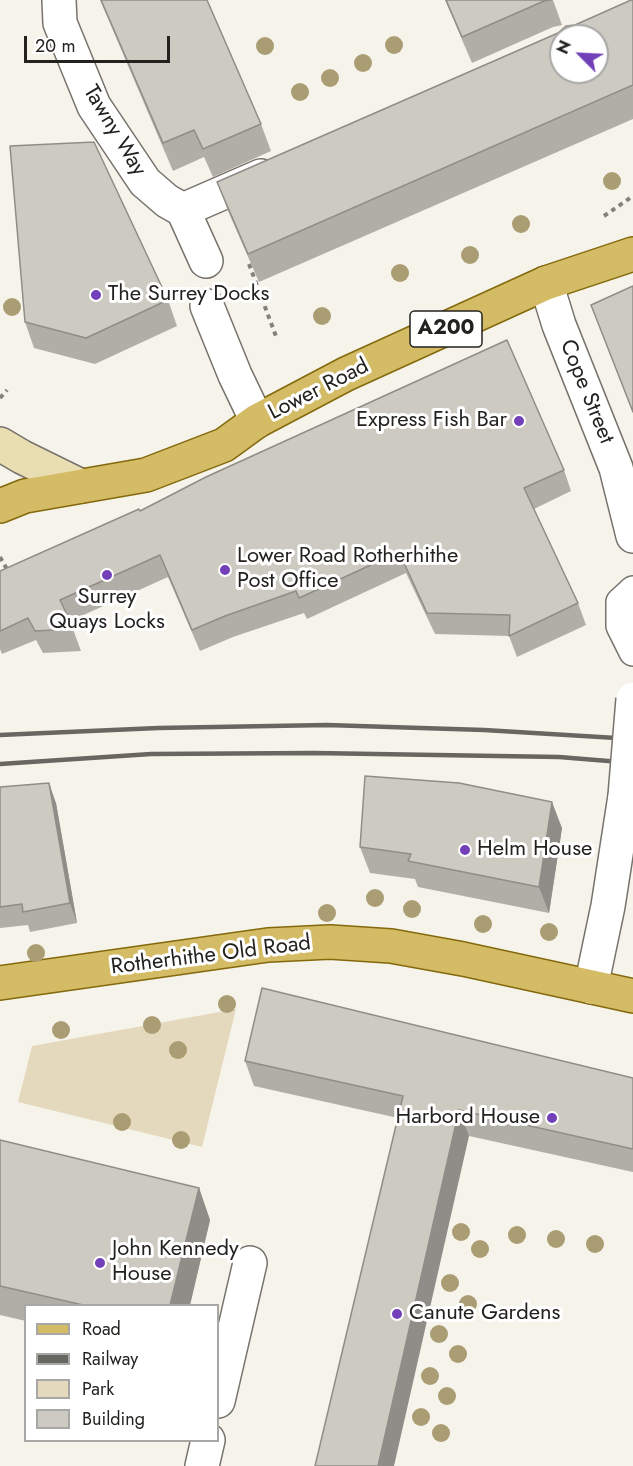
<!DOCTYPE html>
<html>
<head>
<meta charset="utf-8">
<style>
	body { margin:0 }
	#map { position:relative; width:633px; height:1466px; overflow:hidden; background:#f6f3eb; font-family:Jost,sans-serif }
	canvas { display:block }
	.legend { position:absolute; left:24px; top:1304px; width:195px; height:138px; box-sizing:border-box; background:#fff; border:2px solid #a7a7a5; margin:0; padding:8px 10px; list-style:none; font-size:18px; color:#23221f }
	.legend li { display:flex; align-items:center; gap:12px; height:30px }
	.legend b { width:30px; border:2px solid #a7a7a5 }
	.north { position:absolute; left:549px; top:24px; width:60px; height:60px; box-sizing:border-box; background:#fff; border:2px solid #a7a7a5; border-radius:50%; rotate:294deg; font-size:16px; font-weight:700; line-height:24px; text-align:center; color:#23221f }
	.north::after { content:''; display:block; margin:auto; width:21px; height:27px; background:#7240b8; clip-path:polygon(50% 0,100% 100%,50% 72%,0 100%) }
	.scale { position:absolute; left:24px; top:36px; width:146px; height:27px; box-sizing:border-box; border:3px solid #23221f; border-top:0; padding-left:8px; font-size:18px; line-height:21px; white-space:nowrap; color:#23221f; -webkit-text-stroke:4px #fff; paint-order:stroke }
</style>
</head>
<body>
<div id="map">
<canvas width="633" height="1466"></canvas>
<ul class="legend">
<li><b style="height:8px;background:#d4bc66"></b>Road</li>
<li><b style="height:8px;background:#686661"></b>Railway</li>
<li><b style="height:16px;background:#e4d9bc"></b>Park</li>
<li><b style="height:16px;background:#cdcac2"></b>Building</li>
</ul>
<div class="north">N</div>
<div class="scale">20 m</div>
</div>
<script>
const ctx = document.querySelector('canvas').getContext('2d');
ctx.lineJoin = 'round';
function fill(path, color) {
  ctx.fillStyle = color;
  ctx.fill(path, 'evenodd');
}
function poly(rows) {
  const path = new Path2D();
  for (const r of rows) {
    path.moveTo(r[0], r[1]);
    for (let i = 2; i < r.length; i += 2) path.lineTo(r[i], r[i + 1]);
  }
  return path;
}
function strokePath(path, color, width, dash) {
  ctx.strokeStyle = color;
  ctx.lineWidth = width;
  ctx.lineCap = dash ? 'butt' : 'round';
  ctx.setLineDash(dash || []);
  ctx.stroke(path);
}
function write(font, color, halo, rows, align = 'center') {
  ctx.font = font + ' Jost,sans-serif';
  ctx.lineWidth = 6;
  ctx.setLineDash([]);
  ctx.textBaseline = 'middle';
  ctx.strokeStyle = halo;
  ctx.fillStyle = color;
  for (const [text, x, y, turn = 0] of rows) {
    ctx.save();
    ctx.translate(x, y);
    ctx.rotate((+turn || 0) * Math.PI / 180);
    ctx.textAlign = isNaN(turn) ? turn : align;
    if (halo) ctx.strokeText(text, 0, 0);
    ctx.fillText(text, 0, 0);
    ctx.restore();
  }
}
const green = poly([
	[236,1009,202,1147,18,1102,32,1046]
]);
const path = poly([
	[604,216,633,196],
	[249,264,277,339],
	[0,398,7,390],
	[0,557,8,571]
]);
const service = poly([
	[633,590,620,602,620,626,633,652]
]);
const minor = poly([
	[59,0,60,23,94,106,145,182,167,201,183,210,206,261],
	[183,210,261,176],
	[546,283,559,325,616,468,633,536],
	[207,306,235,375,257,421],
	[591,987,608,906,625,796],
	[218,1401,250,1263],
	[202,1466,208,1440]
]);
const secondary = poly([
	[0,444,22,457,81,486]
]);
const primary = poly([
	[0,506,25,496,146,475,224,445,257,421,346,374,546,283,633,254],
	[0,983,268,945,330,942,391,946,463,959,633,996]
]);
const rail = poly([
	[0,735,158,728,327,725,484,730,633,739],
	[0,764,151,754,314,753,559,757,633,763]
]);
const minorBridge = poly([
	[625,796,633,699]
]);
const trees = [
	[394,45],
	[265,46],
	[363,63],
	[330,78],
	[300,92],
	[612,181],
	[521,224],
	[470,255],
	[400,273],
	[12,307],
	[322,316],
	[375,898],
	[412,909],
	[327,913],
	[483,924],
	[549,932],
	[36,953],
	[227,1004],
	[152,1025],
	[61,1030],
	[178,1050],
	[122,1122],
	[181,1140],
	[461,1232],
	[517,1235],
	[556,1239],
	[595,1244],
	[480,1249],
	[450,1283],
	[468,1304],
	[439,1334],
	[458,1354],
	[430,1376],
	[447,1396],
	[421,1417],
	[441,1433]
];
const wall = poly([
	[100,0,207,0,261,124,271,151,213,177,204,157,173,171],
	[445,0,553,0,562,25,553,27,472,63],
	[633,0,633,119,259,282,228,211,217,182],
	[633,286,633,413,591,305],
	[168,300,177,326,95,364,34,348,25,322],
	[564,470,571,491,534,509,578,603,586,625,517,657,509,636,435,634,406,573,307,619,304,613,233,637,200,651,168,577,70,621,81,651,43,653,36,640,2,654,0,649,0,571,140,511],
	[0,787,56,803,77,923,30,932,28,925,0,928],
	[562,828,549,913,418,887,415,879,370,873,360,847],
	[245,1061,633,1078,633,1172,469,1136,398,1118,254,1086],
	[0,1140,199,1188,210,1220,190,1305,26,1305,26,1321,0,1315]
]);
const shadedWall = poly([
	[49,783,56,803,77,923,70,903],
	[552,802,562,828,549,913,539,887],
	[459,1110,469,1136,394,1466,378,1466],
	[199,1188,210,1220,190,1305,170,1305]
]);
const building = poly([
	[101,0,207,0,261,124,203,149,194,130,163,143,101,0],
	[446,0,551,0,544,1,462,37,446,0],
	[631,0,633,0,633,85,248,254,217,182,558,33,566,26,575,25,631,0],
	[561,36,597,36,597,72,561,72,561,36],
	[94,142,168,300,86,338,25,322,10,146,94,142],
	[633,286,633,412,591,305,633,286],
	[507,340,564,470,524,488,578,603,509,636,510,615,427,613,399,552,299,598,296,591,225,616,192,630,160,555,60,600,74,629,35,631,28,618,0,631,0,571,139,509,140,511,206,477,507,340],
	[365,776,459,783,552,802,539,887,408,861,411,854,360,847,365,776],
	[49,783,70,903,23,912,22,904,0,907,0,787,49,783],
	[262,988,633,1078,633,1149,459,1110,378,1466,315,1466,403,1096,245,1061,262,988],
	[0,1140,199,1188,170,1305,83,1305,0,1286,0,1140]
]);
const markers = [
	[96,295,6,"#7240b8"],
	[519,421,6,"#7240b8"],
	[225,570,6,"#7240b8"],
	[107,575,6,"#7240b8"],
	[465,850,6,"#7240b8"],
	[552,1118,6,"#7240b8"],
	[100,1263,6,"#7240b8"],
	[397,1314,6,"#7240b8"]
];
const shields = [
	[446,329,72]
];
const shieldNames = [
	["A200",446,329]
];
const streetNames = [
	["Tawny Way",114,131,59],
	["Lower Road",319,390,-27],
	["Cope Street",586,392,68],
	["Rotherhithe Old Road",211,956,-7]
];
const poiNames = [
	["The Surrey Docks",108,295],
	["Express Fish Bar",507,421,"right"],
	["Lower Road Rotherhithe",237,557],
	["Post Office",237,582],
	["Surrey",107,598,"center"],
	["Quays Locks",107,623,"center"],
	["Helm House",477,850],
	["Harbord House",540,1118,"right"],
	["John Kennedy",112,1250],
	["House",112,1275],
	["Canute Gardens",409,1314]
];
fill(green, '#e4d9bc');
strokePath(service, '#76736c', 30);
strokePath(minor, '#76736c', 36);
strokePath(secondary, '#76736c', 36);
strokePath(primary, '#83690b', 36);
strokePath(path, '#83817c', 4, [4.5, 4.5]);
strokePath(service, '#fff', 27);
strokePath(minor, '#fff', 33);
strokePath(secondary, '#e9ddb2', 33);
strokePath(primary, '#d4bc66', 33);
strokePath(rail, '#686661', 4.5);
strokePath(minorBridge, '#76736c', 36, []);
strokePath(minorBridge, '#fff', 33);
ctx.fillStyle = '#aa9c73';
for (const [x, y] of trees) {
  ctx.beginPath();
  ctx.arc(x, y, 9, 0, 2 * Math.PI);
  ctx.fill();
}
fill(wall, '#b0aea7');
fill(shadedWall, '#908d88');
fill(building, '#cdcac2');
strokePath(building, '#908d88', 1.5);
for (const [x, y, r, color] of markers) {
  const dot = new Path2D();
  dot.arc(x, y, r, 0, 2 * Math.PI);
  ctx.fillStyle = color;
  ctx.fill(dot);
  strokePath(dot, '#fff', 2);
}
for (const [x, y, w] of shields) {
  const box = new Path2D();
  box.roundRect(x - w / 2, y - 18, w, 36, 4.5);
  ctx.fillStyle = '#fff';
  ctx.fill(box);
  strokePath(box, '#23221f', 1.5);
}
write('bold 21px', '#23221f', null, shieldNames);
write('22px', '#23221f', '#fff', streetNames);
write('22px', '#23221f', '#fff', poiNames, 'left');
</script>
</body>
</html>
